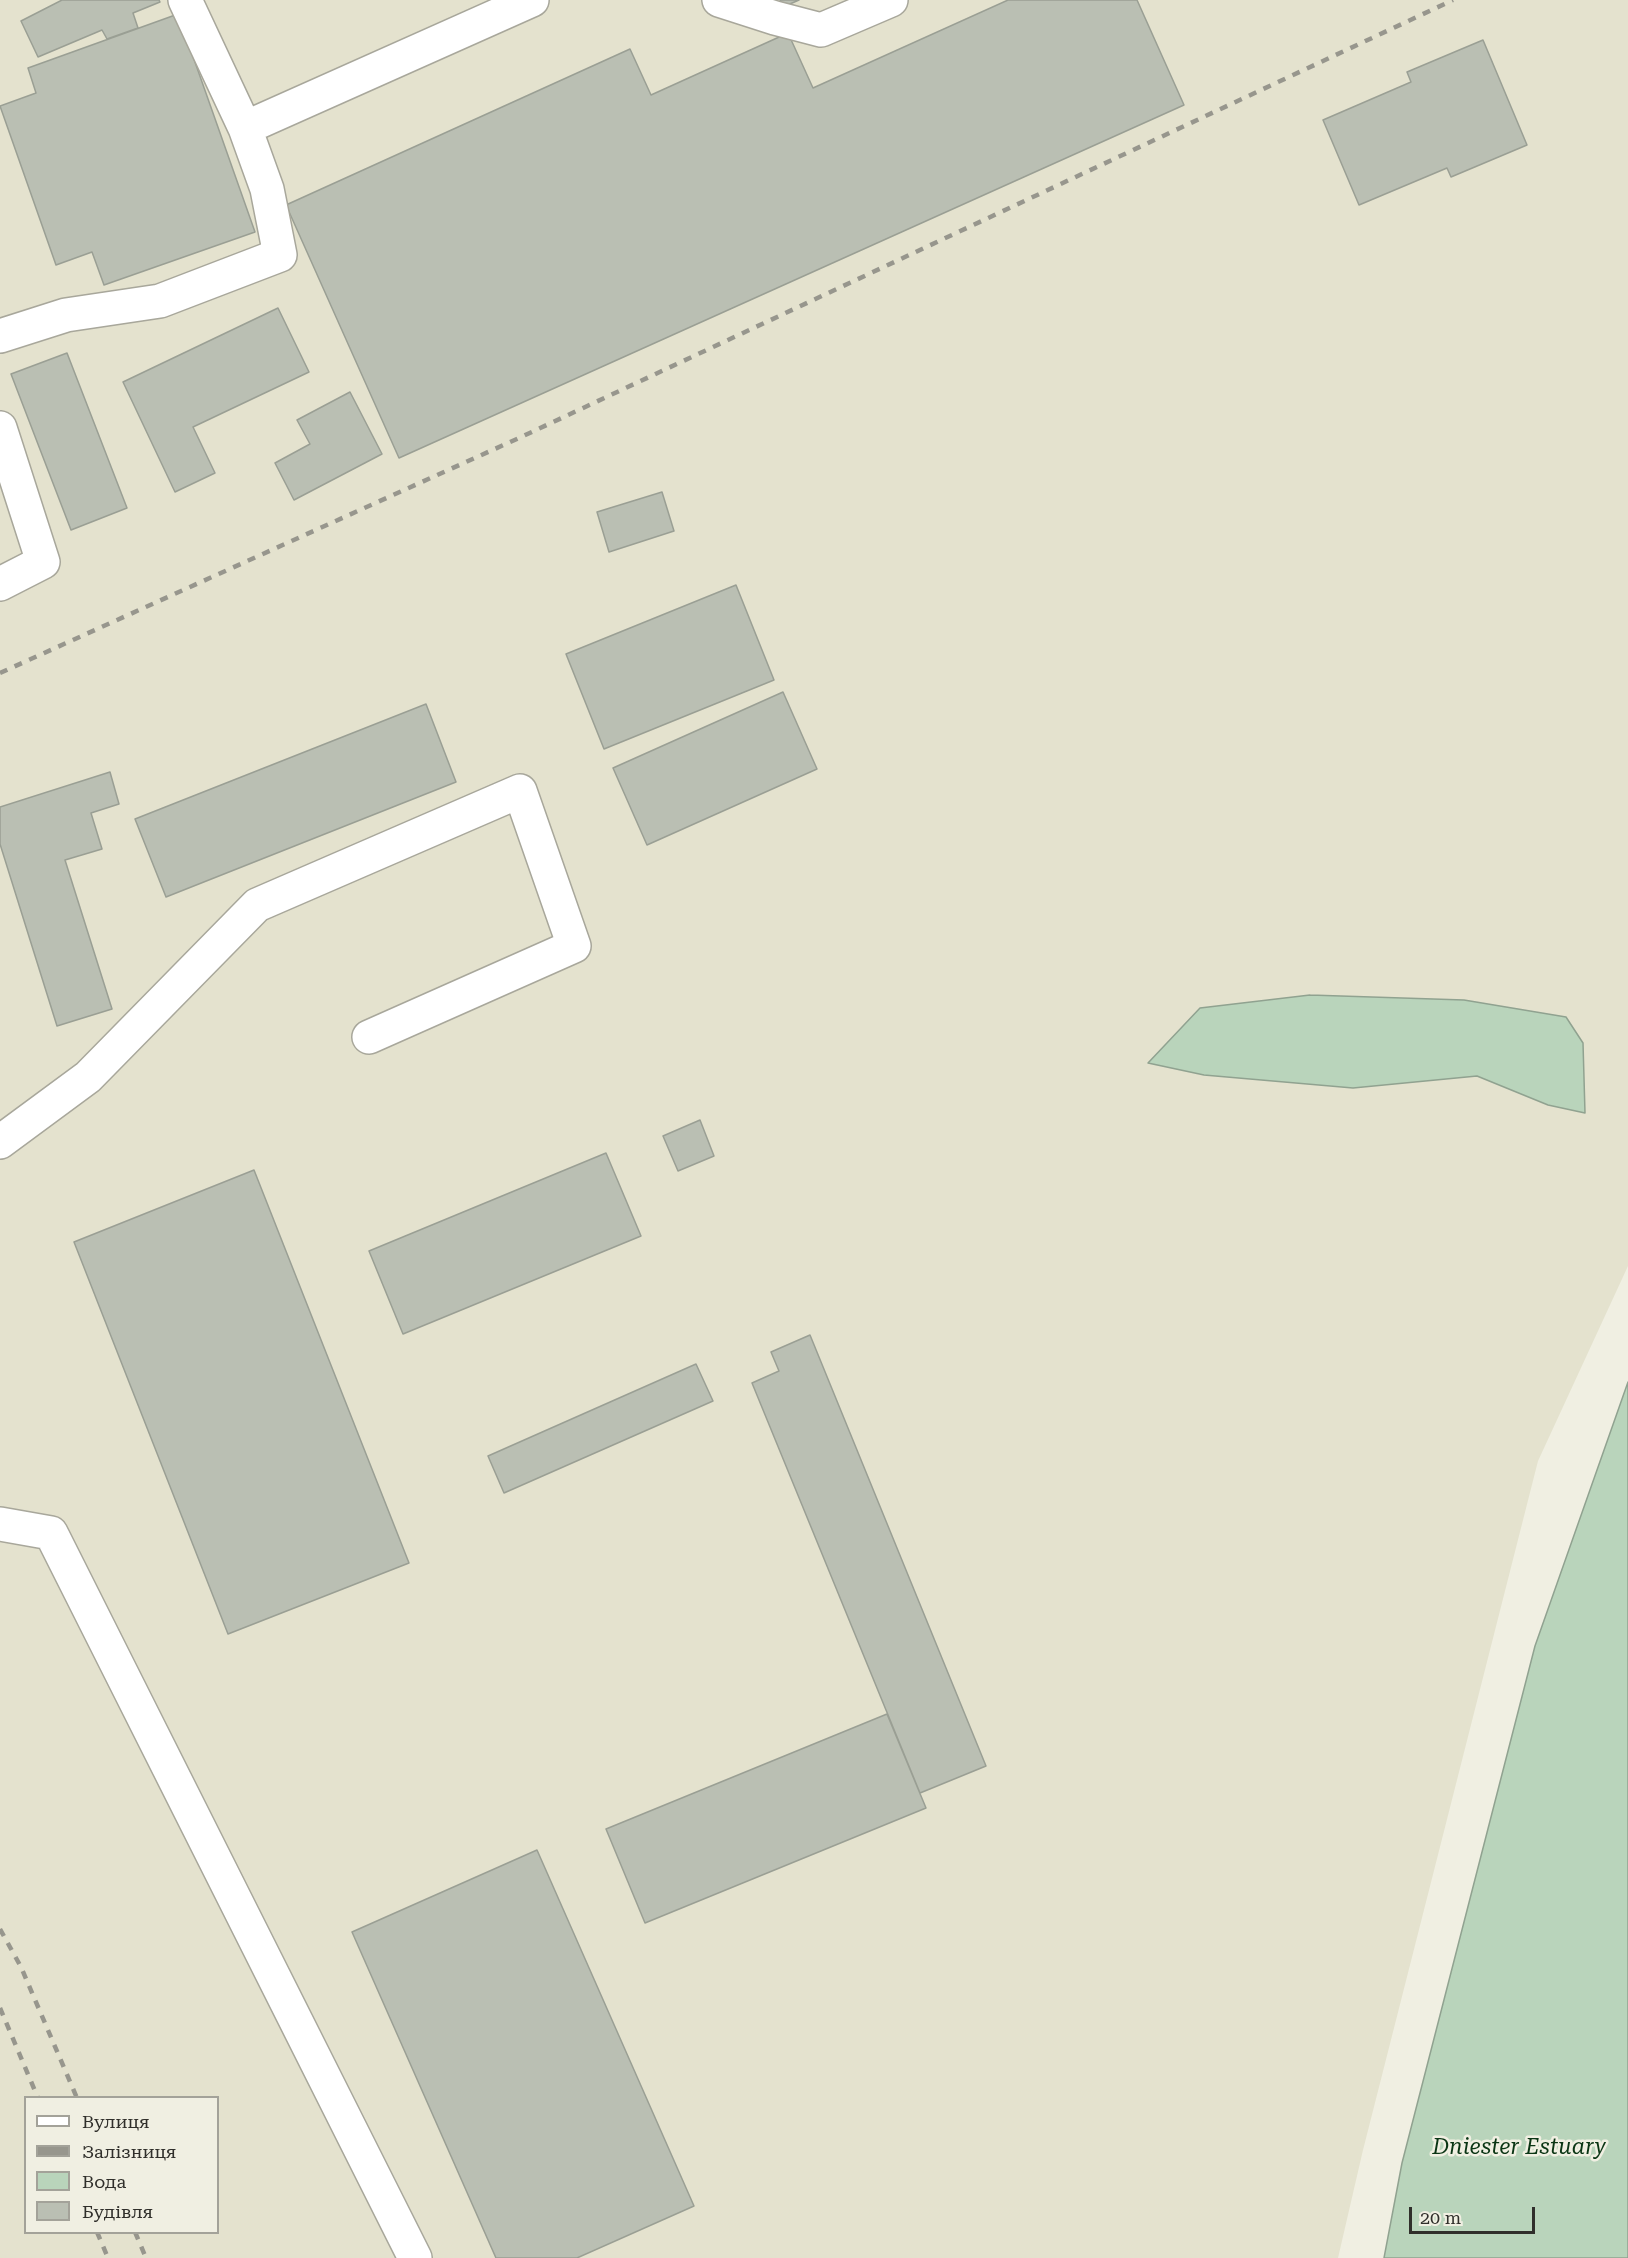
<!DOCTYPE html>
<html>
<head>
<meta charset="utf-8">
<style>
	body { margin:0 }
	#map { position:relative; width:1628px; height:2258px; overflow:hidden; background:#f0efe2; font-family:"Roboto Serif",serif }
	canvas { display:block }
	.legend { position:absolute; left:24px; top:2096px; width:195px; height:138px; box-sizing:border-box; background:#f0efe2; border:2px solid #a3a299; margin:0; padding:8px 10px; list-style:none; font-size:18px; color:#302f2b }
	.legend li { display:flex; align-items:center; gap:12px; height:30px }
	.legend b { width:30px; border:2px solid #a3a299 }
	.scale { position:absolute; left:1409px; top:2207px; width:126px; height:27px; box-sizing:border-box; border:3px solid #302f2b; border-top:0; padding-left:8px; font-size:18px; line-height:21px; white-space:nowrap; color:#302f2b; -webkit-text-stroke:4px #f0efe2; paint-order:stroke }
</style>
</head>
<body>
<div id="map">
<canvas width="1628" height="2258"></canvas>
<ul class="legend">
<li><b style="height:8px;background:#fff"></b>Вулиця</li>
<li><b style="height:8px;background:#97968d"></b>Залізниця</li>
<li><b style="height:16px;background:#b9d4bb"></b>Вода</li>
<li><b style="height:16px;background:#babfb3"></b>Будівля</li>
</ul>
<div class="scale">20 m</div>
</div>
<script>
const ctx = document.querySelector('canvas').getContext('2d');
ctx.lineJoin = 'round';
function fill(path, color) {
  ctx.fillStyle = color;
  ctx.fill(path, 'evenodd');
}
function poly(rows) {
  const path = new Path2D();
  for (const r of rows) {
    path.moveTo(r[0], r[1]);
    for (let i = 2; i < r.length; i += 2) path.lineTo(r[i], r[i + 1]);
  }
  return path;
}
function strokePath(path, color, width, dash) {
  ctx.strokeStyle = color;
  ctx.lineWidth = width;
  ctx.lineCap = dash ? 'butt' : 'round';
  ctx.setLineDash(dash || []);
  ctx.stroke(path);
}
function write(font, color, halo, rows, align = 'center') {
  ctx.font = font + ' "Roboto Serif",serif';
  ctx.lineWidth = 5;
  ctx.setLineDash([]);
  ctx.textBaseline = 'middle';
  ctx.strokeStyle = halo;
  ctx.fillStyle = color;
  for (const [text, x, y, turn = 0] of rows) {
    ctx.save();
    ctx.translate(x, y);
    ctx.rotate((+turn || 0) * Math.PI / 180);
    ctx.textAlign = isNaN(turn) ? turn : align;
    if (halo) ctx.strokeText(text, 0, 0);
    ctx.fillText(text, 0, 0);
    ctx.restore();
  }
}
const built = poly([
	[0,0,1628,0,1628,1266,1538,1461,1363,2150,1338,2258,0,2258],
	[26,2098,218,2098,218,2232,26,2232]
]);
const water = poly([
	[1310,995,1464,1000,1566,1017,1583,1043,1585,1113,1548,1105,1477,1076,1353,1088,1204,1075,1148,1063,1200,1008,1310,995],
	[1628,1382,1628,2258,1384,2258,1402,2163,1535,1646,1628,1382]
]);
const building = poly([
	[62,0,159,0,160,2,133,13,138,28,107,39,102,30,38,57,21,21,62,0],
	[780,0,799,0,783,7,780,0],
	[1008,0,1137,0,1184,105,399,458,286,205,630,49,651,95,788,33,813,88,1008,0],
	[178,14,255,232,104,285,92,252,56,265,0,106,36,93,28,68,178,14],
	[1483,40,1527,145,1451,177,1447,168,1359,205,1323,120,1411,82,1407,72,1483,40],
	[278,308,309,372,193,427,215,473,175,492,123,382,278,308],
	[67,353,127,508,71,530,11,374,67,353],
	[350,392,382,454,294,500,275,463,310,444,297,420,350,392],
	[662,492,674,531,609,552,597,512,662,492],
	[736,585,774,680,604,749,566,654,736,585],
	[783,692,817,769,647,845,613,768,783,692],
	[426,704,456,782,166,897,135,819,426,704],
	[110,772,119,804,91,813,102,849,65,860,112,1009,57,1026,0,844,0,807,110,772],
	[700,1120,714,1156,678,1171,663,1136,700,1120],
	[606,1153,641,1236,403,1334,369,1251,606,1153],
	[254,1170,409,1563,228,1634,74,1242,254,1170],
	[810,1335,986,1766,920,1793,752,1383,779,1371,771,1352,810,1335],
	[696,1364,713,1401,504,1493,488,1456,696,1364],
	[887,1714,926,1808,645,1923,606,1829,887,1714],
	[537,1850,694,2206,577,2258,496,2258,352,1932,537,1850]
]);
const minor = poly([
	[185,0,245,128],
	[719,0,775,18,821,30,891,0],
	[0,336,66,315,160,301,280,255,267,189,245,128,532,0],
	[0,428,43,562,0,584],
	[0,1142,88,1077,257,905,520,791,574,946,369,1037],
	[0,1524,51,1533,415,2258]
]);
const rail = poly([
	[0,673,519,438,1453,0],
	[0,1929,21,1967,77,2098],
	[0,2008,38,2098],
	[97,2232,108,2258],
	[135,2232,146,2258]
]);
const waterNames = [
	["Dniester Estuary",1519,2148]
];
fill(built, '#e4e2ce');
fill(water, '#b9d4bb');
strokePath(water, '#90a290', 1.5);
fill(building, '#babfb3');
strokePath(building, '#9a9f94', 1.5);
strokePath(minor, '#a8a79b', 36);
strokePath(minor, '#fff', 33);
strokePath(rail, '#97968d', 4.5, [8, 8]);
write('italic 22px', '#0a3514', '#f0efe2', waterNames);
</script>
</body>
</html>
